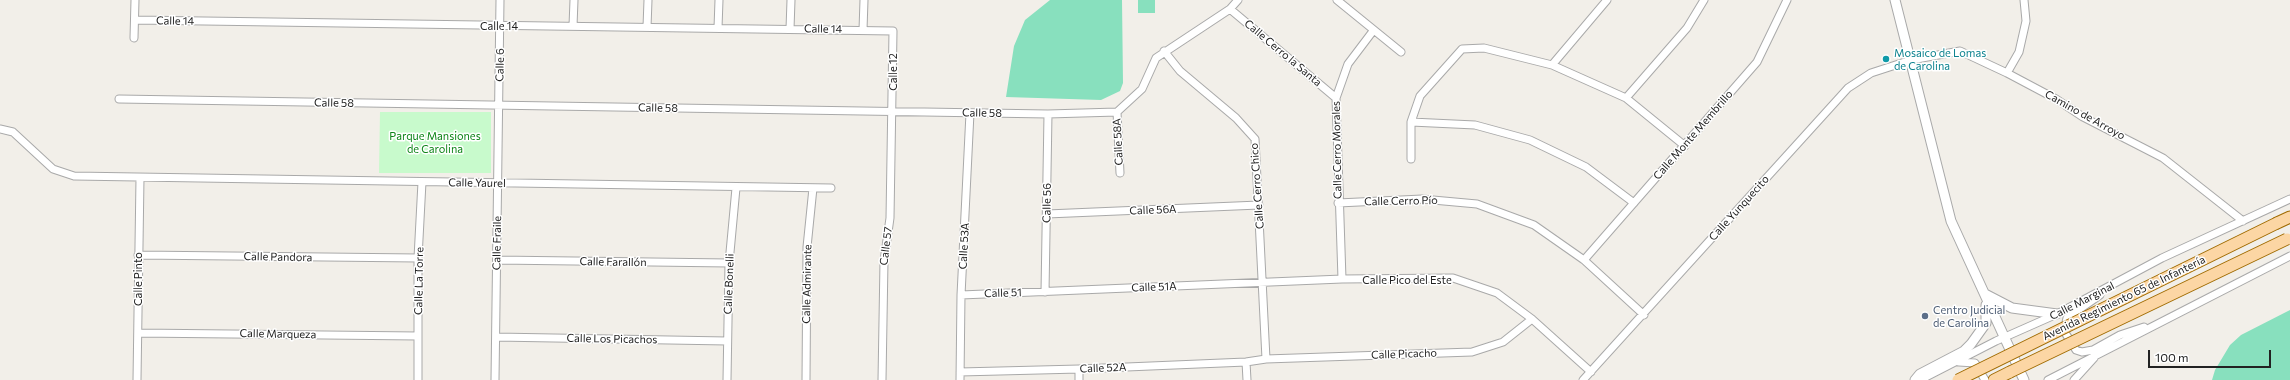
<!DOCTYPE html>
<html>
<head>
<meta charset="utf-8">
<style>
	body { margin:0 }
	#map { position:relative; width:2290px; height:380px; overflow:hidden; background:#f2efe9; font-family:Commissioner,sans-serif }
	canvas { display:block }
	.scale { position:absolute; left:2148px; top:350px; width:123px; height:18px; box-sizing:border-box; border:2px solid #222; border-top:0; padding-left:5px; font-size:12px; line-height:14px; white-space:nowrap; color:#222; -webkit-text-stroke:3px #fff; paint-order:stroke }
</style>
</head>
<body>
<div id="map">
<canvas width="2290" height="380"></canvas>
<div class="scale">100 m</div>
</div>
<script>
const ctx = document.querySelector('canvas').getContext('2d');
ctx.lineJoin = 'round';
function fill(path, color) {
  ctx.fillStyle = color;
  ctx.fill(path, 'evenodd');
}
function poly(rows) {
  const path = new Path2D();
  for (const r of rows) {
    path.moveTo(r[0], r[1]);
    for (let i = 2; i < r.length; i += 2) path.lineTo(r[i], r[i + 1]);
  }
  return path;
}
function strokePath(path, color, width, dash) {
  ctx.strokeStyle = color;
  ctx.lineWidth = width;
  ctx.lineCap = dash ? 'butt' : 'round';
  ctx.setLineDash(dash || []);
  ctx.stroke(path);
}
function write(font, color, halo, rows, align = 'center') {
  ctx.font = font + ' Commissioner,sans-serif';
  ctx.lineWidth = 3;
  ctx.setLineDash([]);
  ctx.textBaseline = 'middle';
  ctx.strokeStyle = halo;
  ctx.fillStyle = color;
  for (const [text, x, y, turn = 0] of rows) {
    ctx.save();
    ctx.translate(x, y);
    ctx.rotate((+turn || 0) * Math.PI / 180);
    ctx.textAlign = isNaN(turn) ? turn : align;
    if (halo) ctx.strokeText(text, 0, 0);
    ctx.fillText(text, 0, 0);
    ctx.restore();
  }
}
const park = poly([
	[380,112,491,112,491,173,379,173]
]);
const pitch = poly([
	[1050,0,1122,0,1123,83,1120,91,1101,100,1006,97,1014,46,1025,20],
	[1138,0,1155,0,1155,13,1138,13],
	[2290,310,2290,380,2212,380,2215,370,2230,345,2241,335]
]);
const minor = poly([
	[1337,0,1401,52],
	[1230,9,1336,98],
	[135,20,893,31,890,218,884,261,882,380],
	[573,26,574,0],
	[647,27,648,0],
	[718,28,719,0],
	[790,29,791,0],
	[863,30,864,0],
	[134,38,135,0],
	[1164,51,1180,71,1236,118,1255,139,1266,359],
	[1552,65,1607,0],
	[2007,73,2019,52,2026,21,2024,0],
	[1626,98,1687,28,1704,0],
	[119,99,1048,114,1117,112,1142,89,1156,58,1230,9,1238,0],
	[1117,112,1120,173],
	[1411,122,1475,125,1530,140,1586,167,1634,203],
	[0,129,13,132,53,169,74,176,831,188],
	[1411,159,1411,122,1420,96,1462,49,1484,48,1552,65,1626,98,1685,146],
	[1338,203,1422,199,1477,204,1534,225,1584,260,1644,315],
	[1047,214,1259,205],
	[138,255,418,258],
	[497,260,729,263],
	[1584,260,1757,62,1787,0],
	[1342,279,1336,98,1348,64,1373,31],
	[1045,292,1048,114],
	[961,295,1342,279,1453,278,1497,293,1532,319,1591,372],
	[2100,295,2067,318,2064,331,2076,350,2082,352,2093,350,2120,335,2144,327],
	[138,333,418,336],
	[496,337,727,341],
	[1246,362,1247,380],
	[1959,362,1975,363,1985,380],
	[1079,369,1079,380],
	[960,372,1079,369,1246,362,1266,359,1472,352,1503,342,1532,319],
	[137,380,140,178],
	[418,380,418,258,422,182],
	[495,380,500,0],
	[727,380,729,263,736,188],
	[806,380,807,247,813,188],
	[960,380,961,295,970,113],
	[1583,380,1848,88,1871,73,1911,60,1960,51,2007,73,2056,99,2083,117,2163,158,2243,221],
	[1920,380,1996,341,2057,314,2162,258,2290,199],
	[2048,380,2290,256],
	[2074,380,2094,358]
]);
const tertiary = poly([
	[1895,0,1951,221,2024,380],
	[1985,294,2012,308,2057,314],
	[1915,380,1920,374,1964,351,1971,344,1986,323,1986,305]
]);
const primary = poly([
	[2277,223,2290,217],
	[1994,380,2010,372]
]);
const primaryBridge = poly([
	[2010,372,2287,239],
	[1958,380,2277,223]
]);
const markers = [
	[1886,59,4,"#0f9aa8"],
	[1925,316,4,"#5c6f8a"]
];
const streetNames = [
	["Calle 14",175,21,1],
	["Calle 14",499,26],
	["Calle 14",823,29,1],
	["Calle Cerro la Santa",1283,53,40],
	["Calle 6",500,65,-89],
	["Calle 12",893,72,-90],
	["Calle 58",334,103,1],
	["Calle 58",658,108,1],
	["Calle 58",982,113,1],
	["Camino de Arroyo",2085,115,29],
	["Calle Monte Membrillo",1693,135,-49],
	["Calle 58A",1118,142,-93],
	["Calle Cerro Morales",1337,150,-91],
	["Calle Yaurel",477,183,1],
	["Calle Cerro Chico",1257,186,-94],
	["Calle Cerro Pío",1401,201,-1],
	["Calle 56",1047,203,-89],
	["Calle Yunquecito",1739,208,-48],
	["Calle 56A",1153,210,-2],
	["Calle Fraile",497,243,-89],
	["Calle 57",886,246,-83],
	["Calle 53A",964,246,-87],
	["Calle Pandora",278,257,1],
	["Calle Farallón",613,262,1],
	["Calle Pinto",138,279,-90],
	["Calle Pico del Este",1407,280],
	["Calle La Torre",419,281,-89],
	["Calle Bonelli",729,284,-88],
	["Calle Admirante",807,284,-89],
	["Calle 51A",1154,287,-2],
	["Calle 51",1003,293,-2],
	["Avenida Regimiento 65 de Infantería",2124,298,-26],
	["Calle Marginal",2082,301,-27],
	["Calle Marqueza",278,334,1],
	["Calle Los Picachos",612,339,1],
	["Calle Picacho",1404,354,-2],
	["Calle 52A",1103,368,-2]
];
const cultureNames = [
	["Mosaico de Lomas",1894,53],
	["de Carolina",1894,66]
];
const parkNames = [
	["Parque Mansiones",435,136],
	["de Carolina",435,149]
];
const serviceNames = [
	["Centro Judicial",1933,310],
	["de Carolina",1933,323]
];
fill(park, '#c8facc');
fill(pitch, '#88e0be');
strokePath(minor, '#a9a9a9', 9);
strokePath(tertiary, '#a9a9a9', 11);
strokePath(primary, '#a06b00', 13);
strokePath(minor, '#fff', 7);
strokePath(tertiary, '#fff', 9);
strokePath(primary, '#fcd6a4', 11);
strokePath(primaryBridge, '#a06b00', 13, []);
strokePath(primaryBridge, '#fcd6a4', 11);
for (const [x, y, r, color] of markers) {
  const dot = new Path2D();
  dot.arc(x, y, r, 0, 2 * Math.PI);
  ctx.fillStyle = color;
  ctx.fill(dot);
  strokePath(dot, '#fff', 1.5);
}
write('11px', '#222', '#fff', streetNames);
write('11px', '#0d838f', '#fff', cultureNames, 'left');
write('11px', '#0c8416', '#fff', parkNames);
write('11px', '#4e5e75', '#fff', serviceNames, 'left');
</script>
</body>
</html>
